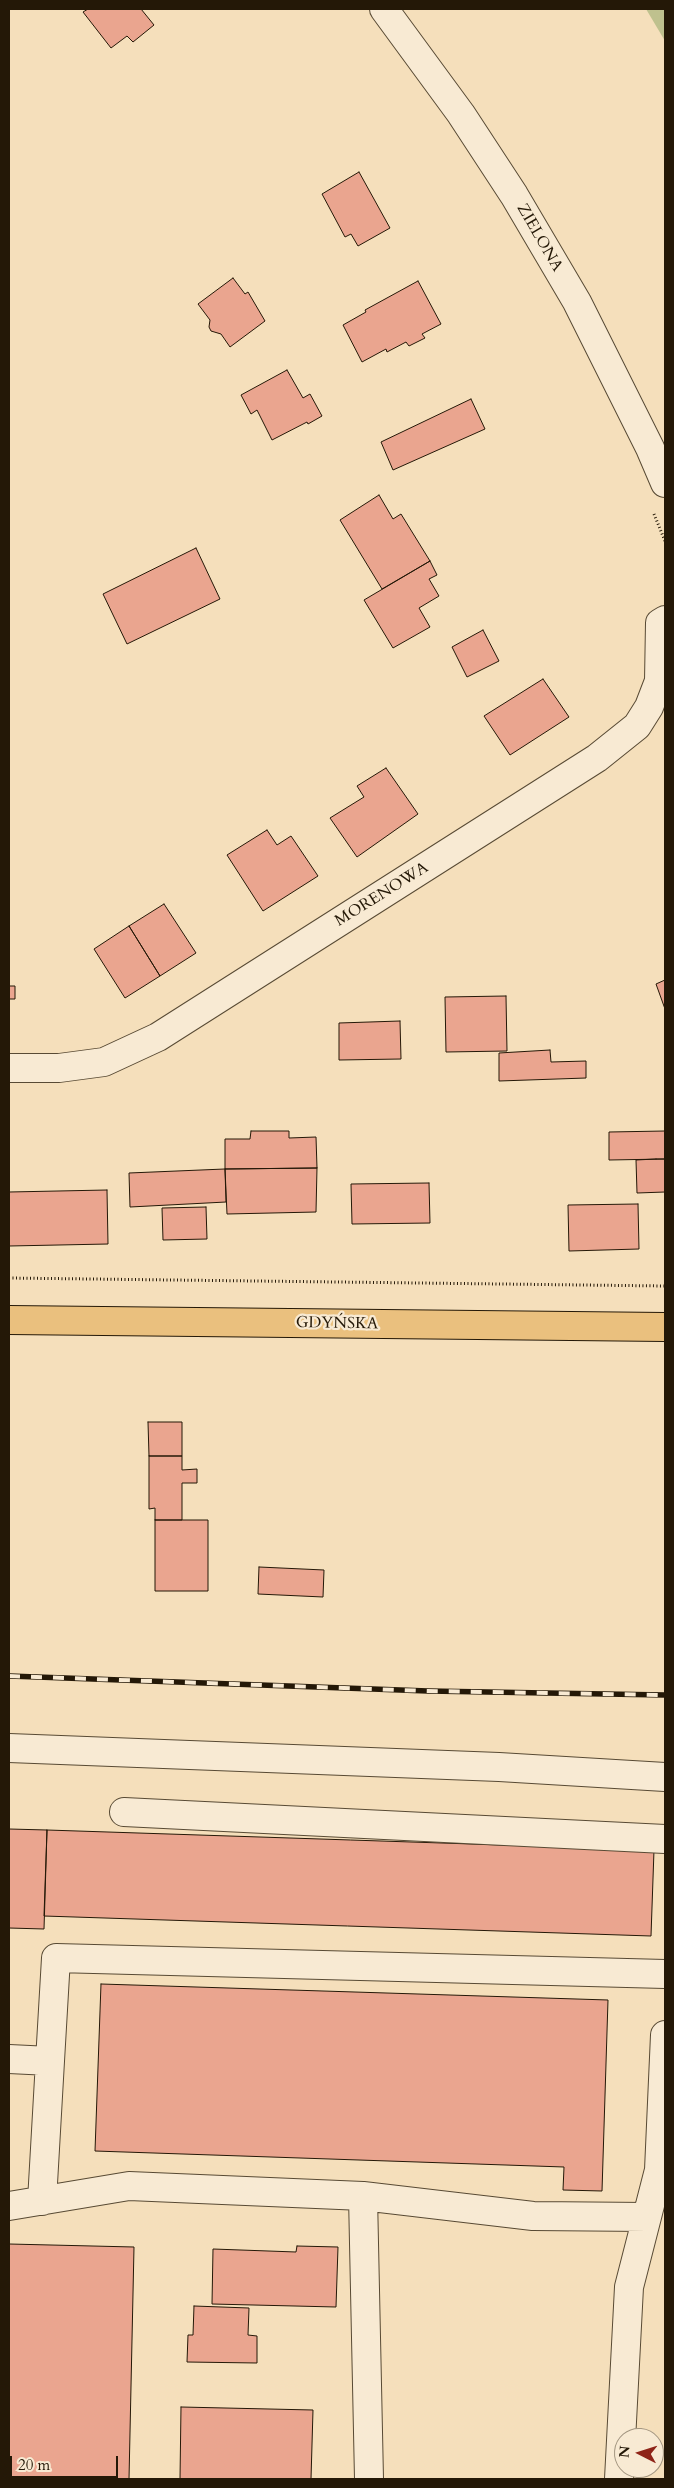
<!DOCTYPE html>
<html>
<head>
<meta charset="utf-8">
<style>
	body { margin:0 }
	#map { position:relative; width:674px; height:2488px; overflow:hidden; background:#f5dfbb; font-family:Cardo,serif }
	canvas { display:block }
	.frame { position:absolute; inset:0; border:10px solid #241807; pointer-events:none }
	.north { position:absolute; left:614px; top:2428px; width:50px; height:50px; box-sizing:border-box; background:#f8ead3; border:1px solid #a39681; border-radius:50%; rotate:275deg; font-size:14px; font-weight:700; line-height:20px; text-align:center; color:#241807 }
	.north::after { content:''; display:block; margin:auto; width:18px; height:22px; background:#8f2418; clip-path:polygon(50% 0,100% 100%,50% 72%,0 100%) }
	.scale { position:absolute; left:10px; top:2456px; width:108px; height:22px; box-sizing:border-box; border:2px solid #241807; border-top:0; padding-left:6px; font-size:15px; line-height:18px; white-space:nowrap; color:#241807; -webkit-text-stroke:4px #f8ead3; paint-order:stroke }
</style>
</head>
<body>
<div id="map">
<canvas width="674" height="2488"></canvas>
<div class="frame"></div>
<div class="north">N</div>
<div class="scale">20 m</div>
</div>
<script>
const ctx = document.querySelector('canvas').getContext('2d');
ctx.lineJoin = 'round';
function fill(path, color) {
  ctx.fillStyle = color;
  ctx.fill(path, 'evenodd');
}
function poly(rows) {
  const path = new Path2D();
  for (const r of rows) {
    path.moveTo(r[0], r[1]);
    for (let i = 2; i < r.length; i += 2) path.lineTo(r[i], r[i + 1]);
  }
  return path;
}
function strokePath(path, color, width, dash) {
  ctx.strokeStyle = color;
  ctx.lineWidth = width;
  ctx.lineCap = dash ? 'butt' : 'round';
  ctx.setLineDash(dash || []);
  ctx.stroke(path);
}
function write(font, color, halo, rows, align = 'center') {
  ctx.font = font + ' Cardo,serif';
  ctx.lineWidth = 4.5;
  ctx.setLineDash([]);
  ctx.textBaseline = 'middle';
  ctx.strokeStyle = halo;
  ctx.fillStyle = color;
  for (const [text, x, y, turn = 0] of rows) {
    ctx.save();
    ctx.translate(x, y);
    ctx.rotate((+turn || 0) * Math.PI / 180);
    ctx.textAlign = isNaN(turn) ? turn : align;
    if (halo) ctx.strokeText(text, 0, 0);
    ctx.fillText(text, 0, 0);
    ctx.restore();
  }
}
const green = poly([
	[646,9,665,9,665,41]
]);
const building = poly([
	[88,9,141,9,154,25,133,42,127,36,111,48,83,12,88,9],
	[359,172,390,228,358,246,351,234,345,237,322,194,359,172],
	[233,278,245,294,248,292,265,321,230,347,221,334,211,331,209,327,210,320,198,304,233,278],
	[418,281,441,324,422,334,425,338,409,346,406,342,387,352,386,349,362,362,343,325,366,312,365,310,418,281],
	[287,370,303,398,310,394,322,416,308,424,307,422,272,440,257,410,251,414,241,395,287,370],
	[471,399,485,429,393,470,381,442,471,399],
	[379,495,393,519,401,514,430,561,382,589,340,520,379,495],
	[196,548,220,599,127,644,103,594,196,548],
	[430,561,437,575,429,579,439,596,419,608,430,627,393,648,364,600,430,561],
	[483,630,499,661,467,677,452,647,483,630],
	[543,679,569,717,510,755,484,716,543,679],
	[386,768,418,814,357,857,330,818,364,797,357,786,386,768],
	[267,830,277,845,291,836,318,876,263,911,227,855,267,830],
	[164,904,196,953,160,976,129,926,164,904],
	[129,926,160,976,125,998,94,949,129,926],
	[665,980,665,1009,656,984,665,980],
	[9,986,15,986,15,999,9,999,9,986],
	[506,996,507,1051,446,1052,445,997,506,996],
	[400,1021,401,1059,339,1060,339,1023,400,1021],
	[550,1050,551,1062,586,1061,586,1078,499,1081,499,1053,550,1050],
	[251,1131,289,1131,289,1138,316,1137,317,1168,225,1169,225,1139,250,1139,251,1131],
	[665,1131,665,1159,609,1160,609,1132,665,1131],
	[656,1159,665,1159,665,1192,637,1193,636,1160,656,1159],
	[317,1168,316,1212,227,1214,225,1169,317,1168],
	[225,1169,226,1202,130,1207,129,1173,225,1169],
	[429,1183,430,1223,352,1224,351,1184,429,1183],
	[107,1190,108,1244,9,1246,9,1192,107,1190],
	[638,1204,639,1249,569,1251,568,1205,638,1204],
	[206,1207,207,1239,163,1240,162,1208,206,1207],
	[148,1422,182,1422,182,1456,149,1456,148,1422],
	[149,1456,182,1456,182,1470,197,1469,197,1483,182,1483,182,1520,155,1520,155,1508,149,1509,149,1456],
	[155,1520,208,1520,208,1591,155,1591,155,1520],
	[259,1567,324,1570,323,1597,258,1594,259,1567],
	[9,1829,47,1830,44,1929,9,1928,9,1829],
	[47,1830,654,1850,651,1936,44,1916,47,1830],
	[101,1984,608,2000,602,2191,563,2190,564,2167,95,2151,101,1984],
	[9,2244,134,2247,129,2479,9,2479,9,2244],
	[297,2246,338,2247,336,2307,212,2304,213,2249,296,2252,297,2246],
	[194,2306,249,2308,248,2335,257,2336,257,2363,187,2362,188,2335,193,2335,194,2306],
	[181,2407,313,2410,311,2479,180,2479,181,2407]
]);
const path = poly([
	[654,514,665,541],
	[9,1278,665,1286]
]);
const minor = poly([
	[384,9,461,114,514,195,577,302,650,448,665,483],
	[9,1068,59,1068,104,1062,158,1037,597,758,637,726,649,707,659,681,660,623,665,620],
	[9,1748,499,1767,665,1777],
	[124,1812,665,1839],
	[9,2059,50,2061,42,2201],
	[50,2061,56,1958,665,1974],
	[363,2196,369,2479],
	[9,2206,129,2186,363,2196,533,2216,647,2217],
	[619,2479,629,2287,659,2170,665,2035]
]);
const major = poly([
	[9,1320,665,1327]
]);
const rail = poly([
	[9,1676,428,1691,665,1695]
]);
const streetNames = [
	["ZIELONA",539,238,60],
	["MORENOWA",382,895,-32],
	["GDYŃSKA",337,1324,1]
];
fill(green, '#bfc18e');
fill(building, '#eaa58f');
strokePath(building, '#241807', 1);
strokePath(minor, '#584a34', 30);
strokePath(major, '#241807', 30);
strokePath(path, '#241807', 3, [1, 2.5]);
strokePath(minor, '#f8ead3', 28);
strokePath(major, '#eac07e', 28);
strokePath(rail, '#241807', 5.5);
strokePath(rail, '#f8ead3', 4, [11]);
write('16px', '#241807', '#f8ead3', streetNames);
</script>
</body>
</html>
